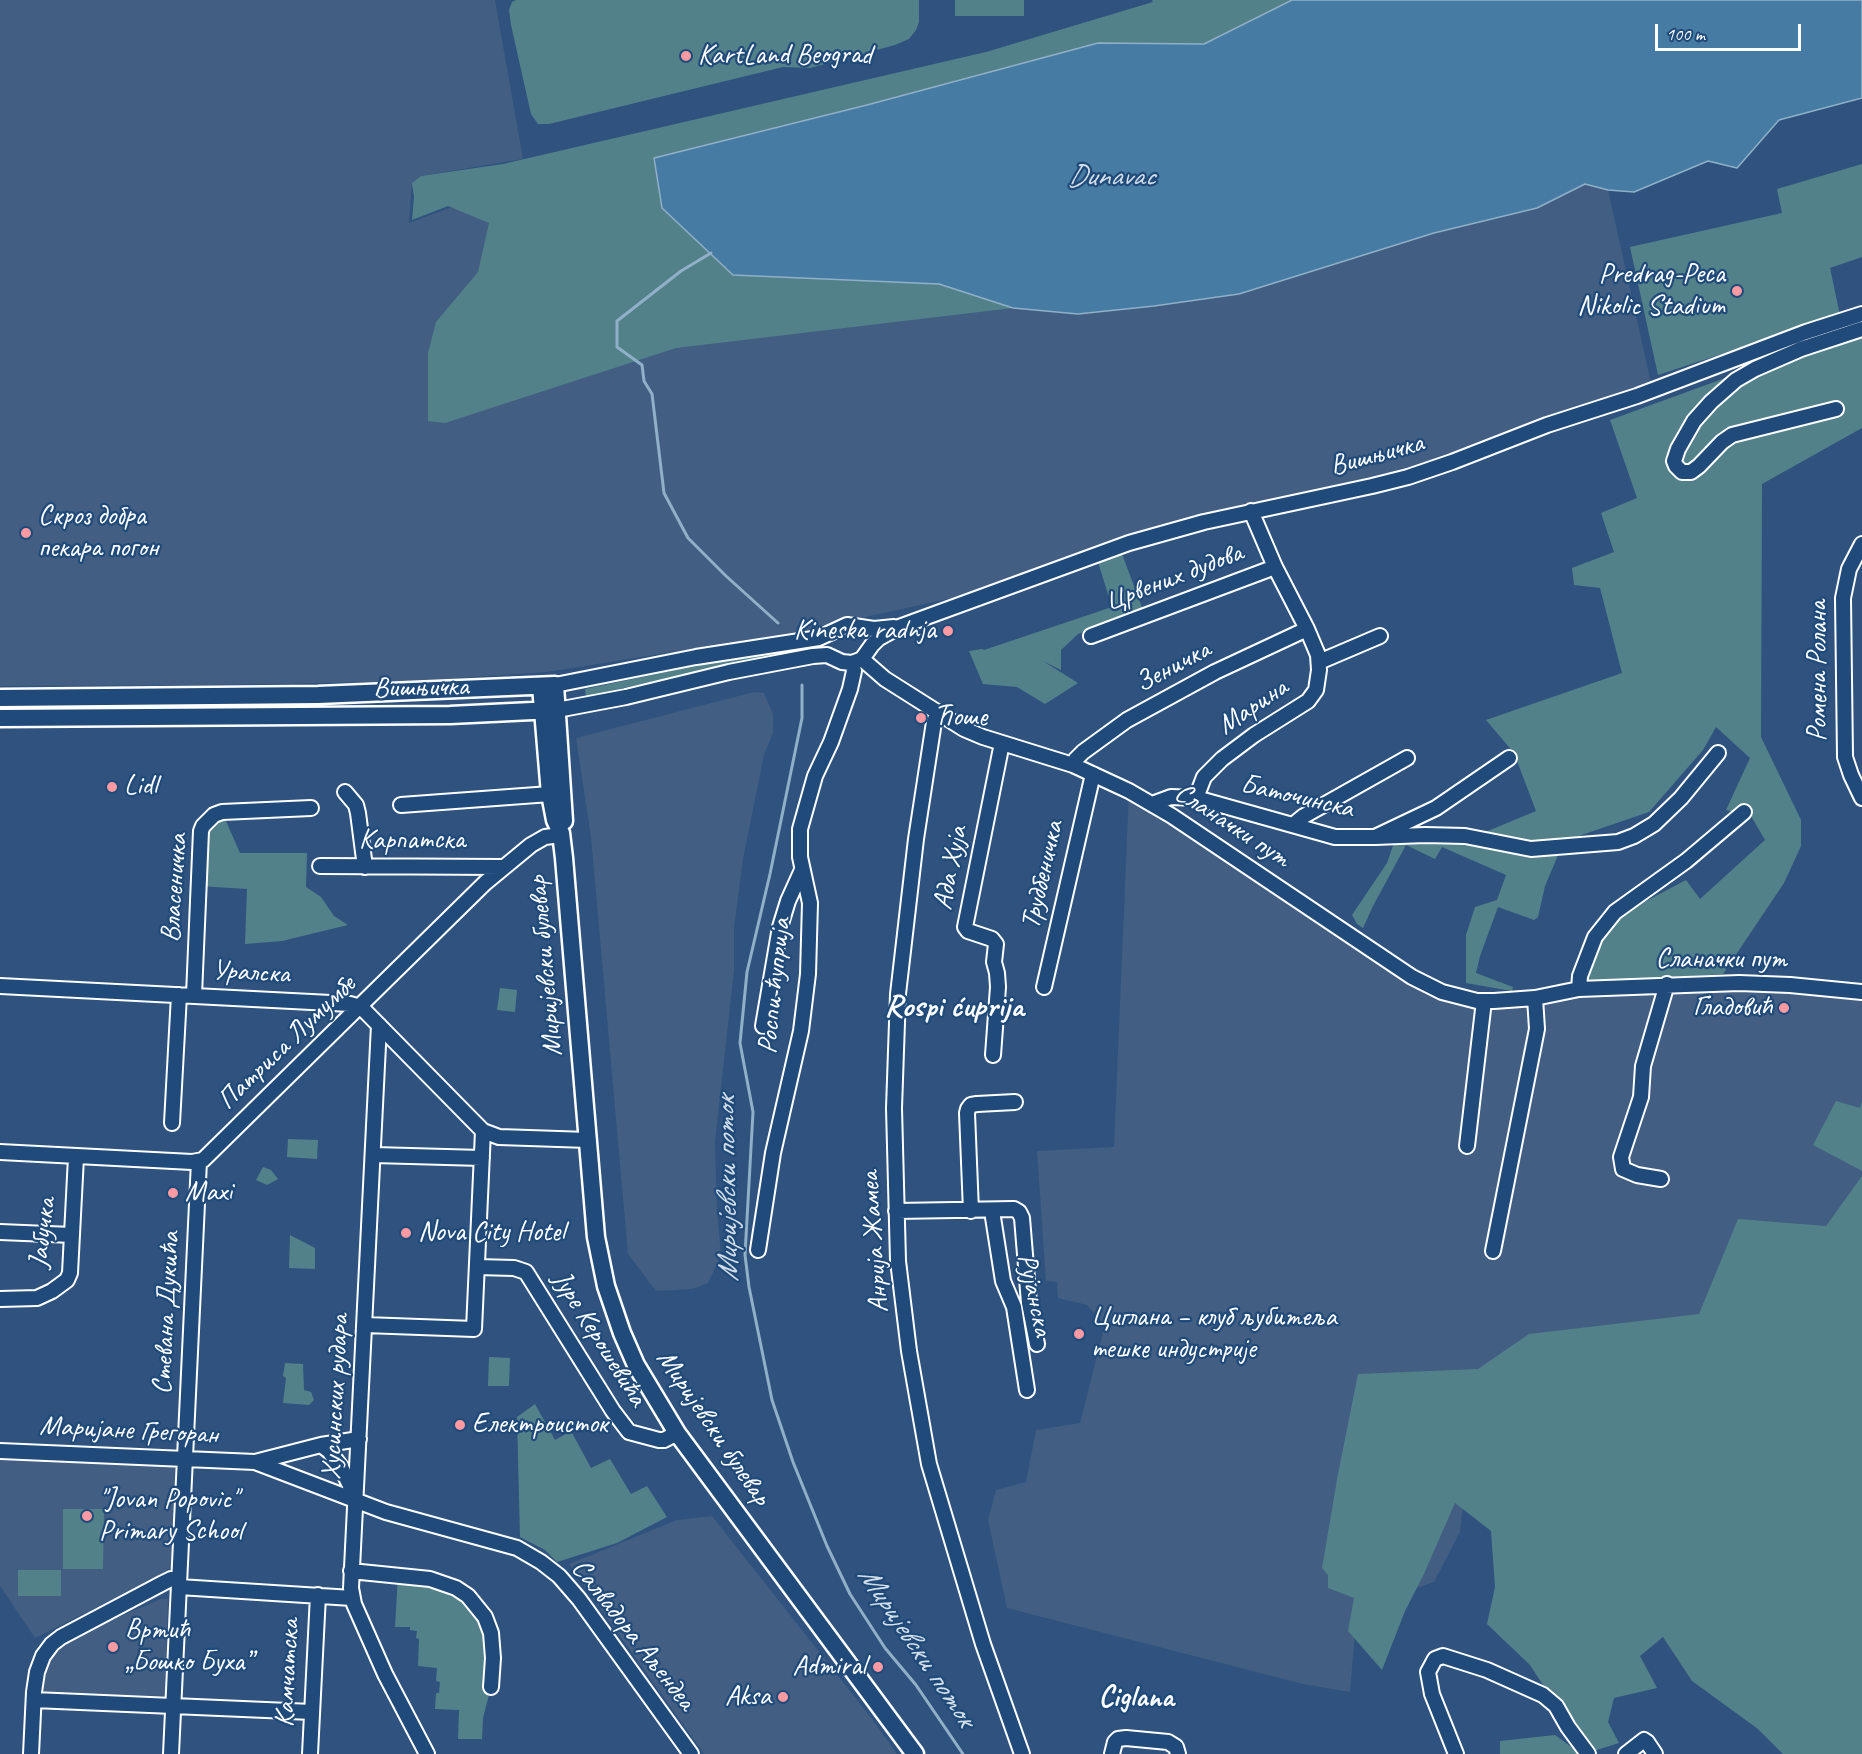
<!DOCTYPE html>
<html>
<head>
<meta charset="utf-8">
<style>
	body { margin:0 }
	#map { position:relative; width:1862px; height:1754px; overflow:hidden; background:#2f537e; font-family:Caveat,sans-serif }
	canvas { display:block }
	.scale { position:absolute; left:1655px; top:24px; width:146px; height:27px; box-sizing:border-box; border:3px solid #fff; border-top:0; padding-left:8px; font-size:18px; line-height:21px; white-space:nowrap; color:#fff; -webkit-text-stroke:4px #1f4a7a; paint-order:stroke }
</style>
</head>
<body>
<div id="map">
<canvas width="1862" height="1754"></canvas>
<div class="scale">100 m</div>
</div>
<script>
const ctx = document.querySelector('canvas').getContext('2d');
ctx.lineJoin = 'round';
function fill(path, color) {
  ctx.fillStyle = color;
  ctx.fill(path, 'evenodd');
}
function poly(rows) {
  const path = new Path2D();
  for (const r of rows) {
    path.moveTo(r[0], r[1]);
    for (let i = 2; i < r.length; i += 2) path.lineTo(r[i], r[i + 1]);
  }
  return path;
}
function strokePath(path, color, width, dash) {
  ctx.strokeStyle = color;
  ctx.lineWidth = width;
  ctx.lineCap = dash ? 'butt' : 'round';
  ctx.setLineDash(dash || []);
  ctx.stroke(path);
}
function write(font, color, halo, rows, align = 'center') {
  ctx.font = font + ' Caveat,sans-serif';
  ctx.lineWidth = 4.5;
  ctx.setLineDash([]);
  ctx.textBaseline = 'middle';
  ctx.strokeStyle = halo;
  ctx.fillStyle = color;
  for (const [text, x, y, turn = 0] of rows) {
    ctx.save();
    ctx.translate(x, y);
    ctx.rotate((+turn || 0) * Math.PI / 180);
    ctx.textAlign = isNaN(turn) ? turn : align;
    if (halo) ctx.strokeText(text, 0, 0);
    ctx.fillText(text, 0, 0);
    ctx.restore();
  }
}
const built = poly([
	[0,0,495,0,523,159,421,176,412,183,409,223,522,181,654,158,939,284,1013,308,1078,314,1154,306,1239,294,1434,233,1537,208,1585,184,1608,190,1651,383,1503,434,1448,459,1363,486,1251,509,975,593,792,633,547,672,458,678,443,681,199,685,0,686],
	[754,692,764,693,773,714,773,733,764,755,743,859,734,928,734,971,715,1141,717,1210,721,1255,708,1283,692,1289,656,1291,628,1254,591,837,576,738],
	[1129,791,1324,917,1458,997,1667,984,1862,992,1862,1286,1478,1368,1460,1532,1434,1582,1357,1609,1350,1692,1303,1684,1007,1608,988,1520,996,1490,1026,1482,1036,1430,1080,1423,1105,1325,1087,1305,1058,1298,1057,1282,1046,1281,1037,1151,1114,1147],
	[0,1457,175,1465,172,1567,155,1578,35,1638,0,1586],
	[712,1516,872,1719,897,1754,704,1754,569,1564,677,1520],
	[161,1599,168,1599,165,1696,41,1694,43,1670,57,1650,64,1644,88,1630]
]);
const green = poly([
	[516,0,919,0,919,22,916,30,909,39,895,45,810,68,783,67,549,124,538,124,531,114,511,25,509,10,512,2],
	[955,0,1024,0,1024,16,955,16],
	[1152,0,1292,0,1204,44,1098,43,867,105,654,158,662,208,733,275,939,284,1013,308,676,348,445,423,428,421,428,353,436,322,478,272,489,223,448,206,412,220,414,197,412,183,421,176,503,164,986,52,1153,2],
	[1862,164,1862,257,1830,268,1840,315,1658,375,1630,247,1782,213,1777,189],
	[1862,328,1862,428,1762,484,1761,737,1801,820,1801,846,1784,883,1723,974,1579,983,1603,924,1686,880,1700,899,1765,840,1751,816,1726,810,1750,758,1716,727,1703,750,1649,812,1564,841,1545,886,1538,917,1534,920,1498,907,1480,956,1476,973,1513,987,1512,991,1466,983,1466,935,1475,907,1497,900,1506,875,1442,847,1435,859,1406,845,1373,906,1363,928,1357,924,1352,915,1387,863,1395,840,1466,840,1536,811,1514,753,1486,720,1622,673,1600,588,1574,585,1572,568,1614,552,1601,513,1637,498,1610,420],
	[1122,554,1143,610,1078,634,1061,650,1061,670,1043,661,1078,683,1045,704,1017,687,983,684,969,651,982,649,984,650,1112,607,1098,562],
	[821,644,822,649,730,665,586,696,585,689,724,660],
	[222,812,240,853,307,853,306,887,321,897,334,916,348,925,282,941,245,944,247,889,199,886,201,831],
	[500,988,517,990,515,1012,497,1010],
	[1836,1101,1860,1108,1862,1101,1862,1171,1813,1145],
	[288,1139,318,1140,317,1159,287,1157],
	[263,1167,271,1170,278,1179,267,1185,256,1180],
	[1862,1176,1862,1754,1783,1754,1758,1729,1692,1681,1663,1637,1640,1656,1657,1688,1614,1698,1608,1722,1619,1743,1587,1753,1530,1665,1487,1624,1495,1587,1491,1531,1455,1503,1423,1576,1405,1611,1382,1670,1348,1631,1354,1598,1328,1588,1328,1575,1322,1568,1338,1474,1358,1374,1478,1369,1529,1334,1699,1314,1738,1219,1826,1226],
	[290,1235,315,1248,315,1269,289,1268],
	[489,1357,510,1358,509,1386,488,1386],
	[285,1363,303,1364,304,1390,311,1392,314,1400,309,1405,283,1403,286,1378,283,1376],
	[535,1404,555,1440,571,1431,591,1468,610,1459,631,1494,647,1486,667,1517,617,1543,557,1562,545,1550,520,1537,517,1417],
	[63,1509,104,1509,103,1569,63,1569],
	[18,1570,61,1570,61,1596,18,1596],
	[398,1575,440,1582,485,1617,491,1687,483,1718,482,1739,458,1739,459,1710,435,1709,436,1693,439,1693,440,1682,436,1681,437,1668,418,1666,419,1639,416,1638,417,1631,410,1630,410,1627,395,1627],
	[1555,1735,1581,1754,1500,1754,1500,1741]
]);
const water = poly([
	[1292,0,1862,0,1862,98,1779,120,1737,168,1708,161,1634,192,1608,190,1585,184,1537,208,1434,233,1239,294,1154,306,1078,314,1013,308,939,284,733,275,662,208,654,158,867,105,1098,43,1204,44,1292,0]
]);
const stream = poly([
	[711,253,681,271,617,321,617,347,642,365,644,381,652,394,664,493,688,538,726,576,778,623],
	[802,685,802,718,770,874,747,972,740,1043,753,1112,745,1255,749,1287,772,1400,793,1462,827,1546,850,1594,885,1648,916,1685,963,1754]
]);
const minor = poly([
	[1836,409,1732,435,1722,442,1699,466,1691,472,1682,472,1676,466,1674,461,1678,449,1694,421,1711,402,1736,380,1755,369,1801,349,1862,329],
	[1862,544,1849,569,1843,598,1845,757,1851,775,1862,798],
	[1091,636,1275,567],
	[862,659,885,679,964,729,983,737,1073,765,1129,791,1172,816,1412,977,1442,992,1477,1001,1494,1001,1535,998,1579,989,1739,983,1790,985,1862,992],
	[1319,662,1380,636],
	[555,685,696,657,819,638,847,625,874,629,894,627],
	[557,710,626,697,729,672,813,656,827,655,842,662,852,663,862,659,872,645,879,638,899,627,1129,543,1204,522,1372,486,1408,477,1452,462,1547,425,1637,396,1806,332,1862,314],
	[937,714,934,722,916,839,898,994,894,1108,898,1261,909,1351,929,1464,983,1644,1022,1754],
	[1073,765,1076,759,1083,752,1127,720,1215,672,1307,629],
	[345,792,356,805,358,813,365,867],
	[1196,798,1335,837,1375,837,1436,808,1509,758],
	[1152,804,1171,797,1196,798,1204,777,1222,759,1254,735,1308,701,1316,690,1319,670,1318,655,1307,629,1275,567,1251,511],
	[401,805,550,794],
	[1293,825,1304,816,1407,758],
	[1375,837,1425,835,1465,836,1531,849,1618,842,1634,836,1654,824,1681,798,1718,753],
	[320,866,503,867],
	[0,986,350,1004,361,1007,483,1131,499,1137,588,1140],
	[1044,987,1093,774],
	[1579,989,1580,976,1595,937,1615,912,1686,861,1744,812],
	[194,995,201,831,203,826,214,815,222,812,311,808],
	[379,1025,351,1588,354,1604,385,1674,427,1754],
	[763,1026,780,927,788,901,802,870],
	[993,1055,998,987,997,973,994,962,996,944,992,939,968,931,965,927,1002,743],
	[172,1123,179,995],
	[1467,1146,1484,1001],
	[0,1152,192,1162,203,1160,485,883,531,845,545,837,561,835],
	[374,1155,482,1158],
	[1661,1179,1637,1175,1623,1169,1621,1157,1641,1097,1643,1066,1667,984],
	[896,1211,1014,1209,1019,1212,1022,1218,1029,1303,1037,1344],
	[971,1211,967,1113,968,1109,971,1105,977,1104,1015,1102],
	[992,1211,1003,1281,1014,1307,1027,1390],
	[0,1232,72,1235],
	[758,1250,773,1153,801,1031,808,974,810,903,800,857,800,829,815,776,831,742,850,689,854,671,852,663],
	[1493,1251,1537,1029,1535,998],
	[477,1267,514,1268,526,1272,613,1411,629,1432,659,1440,664,1440,677,1433],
	[0,1299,37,1298,52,1291,67,1280,70,1273,76,1157],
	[365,1325,474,1329,483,1131],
	[321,1445,359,1439],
	[0,1451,255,1462,321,1445,329,1451,341,1467,355,1496],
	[255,1462,386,1512,517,1548,541,1562,559,1576,579,1599,691,1754],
	[351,1571,430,1579,456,1588,468,1596,485,1617,491,1633,493,1658,491,1687],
	[179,1587,352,1598],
	[34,1700,312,1712],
	[31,1754,34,1692,37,1672,43,1656,52,1644,61,1637,163,1583,171,1579,179,1579],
	[171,1754,199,1161],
	[310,1754,318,1595],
	[1112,1754,1115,1742,1118,1739,1126,1738,1168,1742,1176,1747,1178,1754],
	[1456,1754,1432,1694,1428,1672,1435,1659,1443,1656,1487,1670,1543,1695,1556,1706,1568,1727,1588,1754],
	[1626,1754,1644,1740,1647,1742,1655,1754]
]);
const major = poly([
	[541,686,550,794,555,820,561,833,564,858,596,1237,606,1286,622,1333,636,1365,677,1433,915,1754],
	[0,698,318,695,555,685,564,821],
	[0,718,450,715,553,710]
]);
const markers = [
	[686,56,6,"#ff9aa2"],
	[1737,291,6,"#ff9aa2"],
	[26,533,6,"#ff9aa2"],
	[948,631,6,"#ff9aa2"],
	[921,718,6,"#ff9aa2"],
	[112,787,6,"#ff9aa2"],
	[1784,1008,6,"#ff9aa2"],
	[173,1193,6,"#ff9aa2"],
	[406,1233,6,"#ff9aa2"],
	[1079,1334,6,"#ff9aa2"],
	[460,1425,6,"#ff9aa2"],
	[87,1516,6,"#ff9aa2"],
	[113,1647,6,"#ff9aa2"],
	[878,1667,6,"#ff9aa2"],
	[783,1697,6,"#ff9aa2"]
];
const poiNames = [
	["KartLand Beograd",698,56],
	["Predrag-Peca",1725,275,"right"],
	["Nikolic Stadium",1725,307,"right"],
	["Скроз добра",38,517],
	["пекара погон",38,549],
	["Kineska radnja",936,631,"right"],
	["Ћоше",933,718],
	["Lidl",124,787],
	["Гладовић",1772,1008,"right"],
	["Maxi",185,1193],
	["Nova City Hotel",418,1233],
	["Циглана – клуб љубитеља",1091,1318],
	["тешке индустрије",1091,1350],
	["Електроисток",472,1425],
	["\"Jovan Popovic\"",99,1500],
	["Primary School",99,1532],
	["Вртић",125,1631],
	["„Бошко Буха”",125,1663],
	["Admiral",866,1667,"right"],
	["Aksa",771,1697,"right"]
];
const streetNames = [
	["Вишњичка",1377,455,-15],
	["Црвених дудова",1174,578,-21],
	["Зеничка",1173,667,-28],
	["Ромена Ролана",1819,671,-90],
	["Вишњичка",421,688,-1],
	["Марина",1253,707,-34],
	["Баточинска",1297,797,13],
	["Сланачки пут",1232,826,33],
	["Карпатска",412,841],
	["Ада Хуја",951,868,-79],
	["Трудбеничка",1043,875,-77],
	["Власеничка",175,888,-86],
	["Сланачки пут",1721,960],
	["Миријевски булевар",546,966,-95],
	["Уралска",251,973,3],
	["Роспи ћуприја",775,986,-84],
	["Патриса Лумумбе",287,1043,-44],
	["Јабучка",43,1233,-83],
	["Анрија Жамеа",875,1242,-94],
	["Рујанска",1034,1295,78],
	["Стевана Дукића",167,1313,-87],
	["Јуре Керошевића",599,1339,58],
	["Хусинских рудара",336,1397,-87],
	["Миријевски булевар",713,1428,56],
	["Маријане Грегоран",129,1431,3],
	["Салвадора Аљендеа",633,1635,52],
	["Камчатска",288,1673,-87]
];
const waterNames = [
	["Dunavac",1111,177],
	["Миријевски поток",728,1189,-91],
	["Миријевски поток",916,1647,56]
];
const neighbourhoodNames = [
	["Ciglana",1136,1698]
];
const quarterNames = [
	["Rospi ćuprija",954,1008]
];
fill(built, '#425e82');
fill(green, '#53818a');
fill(water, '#467ca3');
strokePath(water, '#90b0c8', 1.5);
strokePath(stream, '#90b0c8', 3);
strokePath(minor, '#fff', 18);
strokePath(major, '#fff', 21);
strokePath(minor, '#1f4a7a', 14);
strokePath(major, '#1f4a7a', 16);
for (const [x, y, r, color] of markers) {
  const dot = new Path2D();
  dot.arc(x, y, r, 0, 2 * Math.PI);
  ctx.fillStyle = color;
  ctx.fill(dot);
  strokePath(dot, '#1f4a7a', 2);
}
write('28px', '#fff', '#1f4a7a', poiNames, 'left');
write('28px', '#fff', '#1f4a7a', streetNames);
write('italic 30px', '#d1dee8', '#1f4a7a', waterNames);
write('bold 30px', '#fff', '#1f4a7a', neighbourhoodNames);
write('bold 32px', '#fff', '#1f4a7a', quarterNames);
</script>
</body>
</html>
